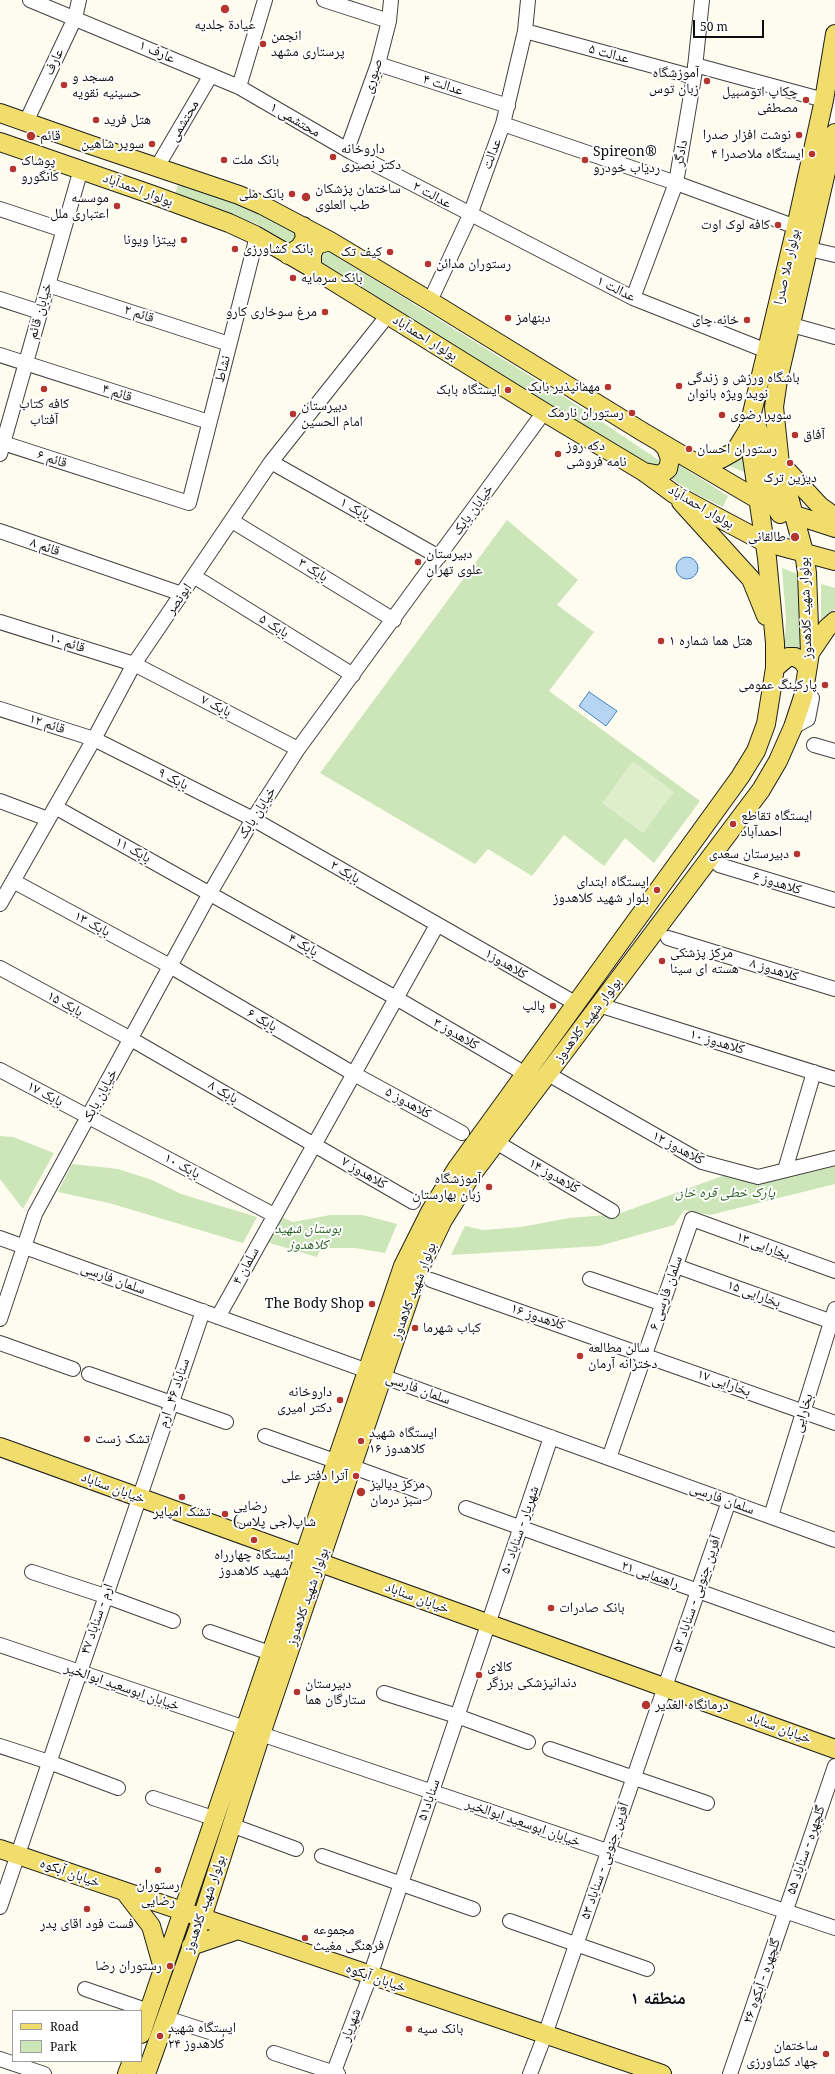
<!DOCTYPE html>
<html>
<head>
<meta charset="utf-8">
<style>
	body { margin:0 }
	#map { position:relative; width:835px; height:2074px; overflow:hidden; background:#fefcee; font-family:"Noto Serif",serif }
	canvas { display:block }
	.legend { position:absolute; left:12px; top:2010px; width:130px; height:52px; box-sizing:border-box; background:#fff; border:1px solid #9e9e9e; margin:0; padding:5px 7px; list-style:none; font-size:12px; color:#0d0d0d }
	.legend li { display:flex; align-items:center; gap:8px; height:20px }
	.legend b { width:20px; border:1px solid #9e9e9e }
	.scale { position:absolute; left:693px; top:20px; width:71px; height:18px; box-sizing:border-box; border:2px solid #0d0d0d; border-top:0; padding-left:5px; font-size:12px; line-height:14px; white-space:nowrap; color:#0d0d0d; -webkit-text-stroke:3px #fff; paint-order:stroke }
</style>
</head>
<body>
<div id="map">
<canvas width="835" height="2074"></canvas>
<ul class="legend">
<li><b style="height:5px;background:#f0dd6b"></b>Road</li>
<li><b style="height:11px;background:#cce6b9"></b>Park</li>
</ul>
<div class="scale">50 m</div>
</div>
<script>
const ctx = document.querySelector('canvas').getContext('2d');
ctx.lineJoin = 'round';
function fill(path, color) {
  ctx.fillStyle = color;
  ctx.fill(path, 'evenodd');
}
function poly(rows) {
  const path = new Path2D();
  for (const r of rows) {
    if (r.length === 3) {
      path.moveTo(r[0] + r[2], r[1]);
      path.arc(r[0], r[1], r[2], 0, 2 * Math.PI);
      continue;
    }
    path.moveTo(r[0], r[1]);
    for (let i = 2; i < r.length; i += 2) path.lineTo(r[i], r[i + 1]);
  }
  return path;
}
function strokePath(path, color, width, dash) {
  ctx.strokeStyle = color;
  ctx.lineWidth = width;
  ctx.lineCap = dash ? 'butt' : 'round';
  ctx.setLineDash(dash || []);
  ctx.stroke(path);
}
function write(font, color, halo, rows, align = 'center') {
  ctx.font = font + ' "Noto Serif","Noto Naskh Arabic",serif';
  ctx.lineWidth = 4;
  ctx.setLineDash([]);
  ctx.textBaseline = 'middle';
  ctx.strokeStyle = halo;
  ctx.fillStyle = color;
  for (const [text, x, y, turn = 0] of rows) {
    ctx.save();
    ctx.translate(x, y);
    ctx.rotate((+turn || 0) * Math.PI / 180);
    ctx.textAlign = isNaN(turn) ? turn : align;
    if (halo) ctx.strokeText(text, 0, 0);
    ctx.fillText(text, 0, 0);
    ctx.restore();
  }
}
const green = poly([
	[178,183,249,207,298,234,291,246,257,224,175,195],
	[325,249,572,402,663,463,657,468,590,430,317,261],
	[743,451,746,473,728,465],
	[673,461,728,496,723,507,694,493,673,480,670,477],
	[507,520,578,580,557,605,594,632,549,691,700,801,654,863,625,838,604,866,564,835,532,876,488,849,475,864,320,773],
	[782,568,800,575,804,651,797,649,784,655,786,619],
	[821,584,835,588,835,609,821,625],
	[0,1136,13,1137,54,1153,23,1209,0,1179],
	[72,1164,118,1169,152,1180,181,1194,257,1217,243,1243,109,1203,58,1192],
	[835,1164,835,1184,710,1215,684,1210,674,1225,599,1246,451,1255,465,1226,483,1230,521,1227,569,1218,618,1214,725,1175],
	[330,1215,363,1215,397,1224,385,1253,355,1248,321,1248,317,1257,266,1242,278,1216,293,1222]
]);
const pitch = poly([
	[633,761,674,792,643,833,602,803]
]);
const water = poly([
	[687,568,11],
	[589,692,617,711,606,726,579,706,589,692]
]);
const minor = poly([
	[30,0,239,87,351,152,633,298,767,351],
	[324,0,389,21],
	[525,31,694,77],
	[378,64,508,106],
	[695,65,824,100],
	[239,87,265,0],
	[26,122,75,18,79,0],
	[503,124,676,183,796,227],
	[347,150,378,64,389,21,391,0],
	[157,167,211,75],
	[0,209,63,230],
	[809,249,835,255],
	[48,285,229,344],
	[633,298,676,183,694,77,702,0],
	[0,299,40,312],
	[430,301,470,215,503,124,525,31,528,0],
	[792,325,835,337],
	[0,355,209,422],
	[0,442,189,503,255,244,255,235],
	[0,454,81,169],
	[271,462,439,557],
	[232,521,394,620],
	[0,531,182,594],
	[195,577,353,675],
	[0,622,134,664,298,749],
	[0,709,94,739,253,819,575,1003],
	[793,727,808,719,812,698,803,697],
	[814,745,835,751],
	[0,801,48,819],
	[55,807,396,998,517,1069],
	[719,865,835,900],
	[13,881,170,966,354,1074,462,1133],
	[0,904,94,739,134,664,271,462,388,315],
	[668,938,835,989],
	[0,968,131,1039,413,1202],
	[599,1005,835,1079],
	[0,1070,274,1215],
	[555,1078,702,1162,758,1177,835,1158],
	[496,1142,612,1211],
	[785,1170,814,1072],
	[0,1238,835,1540],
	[676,1266,835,1323],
	[590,1279,663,1304],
	[431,1280,835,1423],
	[218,1317,437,925],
	[0,1319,35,1214,210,893,253,819,298,749,544,412],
	[0,1343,73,1369],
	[89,1374,226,1422],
	[265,1436,335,1461],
	[609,1458,692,1219,835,1271],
	[353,1467,424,1493],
	[466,1508,835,1640],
	[771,1516,835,1309],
	[32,1572,105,1596,173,1621],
	[210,1632,270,1653],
	[0,1645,245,1728],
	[384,1693,457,1716,528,1742],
	[261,1734,835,1928],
	[0,1746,49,1762,118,1788],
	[550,1749,707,1803],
	[153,1798,213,1818],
	[231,1825,296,1849],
	[322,1856,473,1909],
	[0,1907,203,1311],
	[510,1921,647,1969],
	[85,1989,149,2011],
	[166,2018,216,2034],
	[274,2053,338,2074],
	[0,2059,44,2074],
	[333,2074,370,1976,551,1437],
	[530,2074,545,2035,729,1501],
	[730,2074,835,1766]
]);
const major = poly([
	[0,113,91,145,239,195,262,205,330,241,430,301,643,432,757,499,792,514,835,528],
	[0,142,153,195,229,223,255,235,312,268,544,412,644,472,674,494,764,542,835,561],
	[288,255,300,247,305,238,303,226],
	[312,268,312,254,316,245,330,241],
	[758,429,775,506,780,514],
	[698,464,721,459,735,451,748,430],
	[783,466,820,506,835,517],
	[644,472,660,475,668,469,670,459,666,448,662,444],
	[681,502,751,579,766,616],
	[810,653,827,628,835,621],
	[775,668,788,657,795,657,802,661,807,668],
	[0,1447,835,1749],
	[0,1849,662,2074],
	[125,1892,151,1926,163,1968],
	[191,1946,238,1930],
	[141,2034,403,1266,430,1212,457,1168,740,777,756,751,766,724,775,668,775,643,767,558,748,430,796,227,824,100,835,34],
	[127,2074,132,2061],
	[146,2074,202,1918,261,1734,418,1272,443,1220,470,1177,761,790,778,761,793,727,803,697,810,653,807,573,804,552,780,464,774,407,778,380,835,133]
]);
const markers = [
	[225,9,5,"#b4352d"],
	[263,44,4,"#b4352d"],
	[707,81,4,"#b4352d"],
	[64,85,4,"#b4352d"],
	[806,100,4,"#b4352d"],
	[96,120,4,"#b4352d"],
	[799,135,4,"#b4352d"],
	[31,136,5,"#b4352d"],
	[152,144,4,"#b4352d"],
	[812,154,4,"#b4352d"],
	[333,157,4,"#b4352d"],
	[224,160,4,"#b4352d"],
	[585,160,4,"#b4352d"],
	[13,169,4,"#b4352d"],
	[292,194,4,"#b4352d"],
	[306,197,5,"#b4352d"],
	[117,206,4,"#b4352d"],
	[778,225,4,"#b4352d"],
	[184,240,4,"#b4352d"],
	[235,249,4,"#b4352d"],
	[390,252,4,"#b4352d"],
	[428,264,4,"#b4352d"],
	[293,278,4,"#b4352d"],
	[325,312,4,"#b4352d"],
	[508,318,4,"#b4352d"],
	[747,320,4,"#b4352d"],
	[679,386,4,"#b4352d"],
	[608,387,4,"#b4352d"],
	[44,389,4,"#b4352d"],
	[508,390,4,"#b4352d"],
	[632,413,4,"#b4352d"],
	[293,414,4,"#b4352d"],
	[722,415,4,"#b4352d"],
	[795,435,4,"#b4352d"],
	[689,449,4,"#b4352d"],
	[558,454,4,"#b4352d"],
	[790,463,4,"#b4352d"],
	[795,537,5,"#b4352d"],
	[418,562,4,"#b4352d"],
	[661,641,4,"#b4352d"],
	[825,685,4,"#b4352d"],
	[733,824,4,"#b4352d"],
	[797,854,4,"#b4352d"],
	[657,890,4,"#b4352d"],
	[662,961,4,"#b4352d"],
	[553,1006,4,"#b4352d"],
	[489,1187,4,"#b4352d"],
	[372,1304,4,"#b4352d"],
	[415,1328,4,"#b4352d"],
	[580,1356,4,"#b4352d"],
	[340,1400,4,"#b4352d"],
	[87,1439,4,"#b4352d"],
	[361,1441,4,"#b4352d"],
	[356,1476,4,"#b4352d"],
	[361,1492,5,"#b4352d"],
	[182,1497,4,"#b4352d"],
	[225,1514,4,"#b4352d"],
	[254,1540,4,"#b4352d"],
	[551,1608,4,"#b4352d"],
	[479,1675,4,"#b4352d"],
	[297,1692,4,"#b4352d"],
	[646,1705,5,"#b4352d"],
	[158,1870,4,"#b4352d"],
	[87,1909,4,"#b4352d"],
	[305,1938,4,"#b4352d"],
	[170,1966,4,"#b4352d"],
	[409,2029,4,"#b4352d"],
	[160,2036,4,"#b4352d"],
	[826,2054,4,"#b4352d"]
];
const poiNames = [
	["عيادة جلديه",225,25,"center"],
	["انجمن",271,36],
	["پرستاری مشهد",271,52],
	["آموزشگاه",699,73,"right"],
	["زبان توس",699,89,"right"],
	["مسجد و",72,77],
	["حسینیه نقویه",72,93],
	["چکاپ اتومىبیل",798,92,"right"],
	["مصطفی",798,108,"right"],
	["هتل فرید",104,120],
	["نوشت افزار صدرا",791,135,"right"],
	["قائم",40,136],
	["سوپر شاهین",144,144,"right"],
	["داروخانه",341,149],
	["دکتر نصیری",341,165],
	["Spireon®",593,152],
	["ردیاب خودرو",593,168],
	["ایستگاه ملاصدرا ۴",804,154,"right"],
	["بانک ملت",232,160],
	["پوشاک",21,161],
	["کانگورو",21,177],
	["ساختمان پزشكان",315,189],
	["طب العلوى",315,205],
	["بانک ملی",284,194,"right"],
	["موسسه",109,198,"right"],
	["اعتباری ملل",109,214,"right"],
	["کافه لوک اوت",770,225,"right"],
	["پیتزا ویونا",176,240,"right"],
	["بانک کشاورزی",243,249],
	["کیف تک",382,252,"right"],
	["رستوران مدائن",436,264],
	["بانک سرمایه",301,278],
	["مرغ سوخاری کارو",317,312,"right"],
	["دبنهامز",516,318],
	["خانه چای",739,320,"right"],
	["باشگاه ورزش و زندگی",687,378],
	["نوید ویژه بانوان",687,394],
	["مهمانپذیر بابک",600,387,"right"],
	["ایستگاه بابک",500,390,"right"],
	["کافه کتاب",44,404,"center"],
	["آفتاب",44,420,"center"],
	["دبیرستان",301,406],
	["امام الحسین",301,422],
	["رستوران نارمک",624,413,"right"],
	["سوپر رضوی",730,415],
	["آفاق",803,435],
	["دکه روز",566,446],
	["نامه فروشی",566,462],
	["رستوران احسان",697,449],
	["دیزین ترک",790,478,"center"],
	["طالقانی",786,537,"right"],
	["دبیرستان",426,554],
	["علوی تهران",426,570],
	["هتل هما شماره ۱",669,641],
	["پارکینگ عمومی",817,685,"right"],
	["ایستگاه تقاطع",741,816],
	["احمدآباد",741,832],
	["دبیرستان سعدی",789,854,"right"],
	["ایستگاه ابتدای",649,882,"right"],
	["بلوار شهید کلاهدوز",649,898,"right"],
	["مرکز پزشکی",670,953],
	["هسته ای سینا",670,969],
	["پالپ",545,1006,"right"],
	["آموزشگاه",481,1179,"right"],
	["زبان بهارستان",481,1195,"right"],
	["The Body Shop",364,1304,"right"],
	["کباب شهرما",423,1328],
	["سالن مطالعه",588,1348],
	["دخترانه آرمان",588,1364],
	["داروخانه",332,1392,"right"],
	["دکتر امیرى",332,1408,"right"],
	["ایستگاه شهید",369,1433],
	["کلاهدوز ۱۶",369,1449],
	["تشک زست",95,1439],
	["آترا دفتر علی",348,1476,"right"],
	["مرکز دیالیز",370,1484],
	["سبز درمان",370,1500],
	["رضایی",233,1506],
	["شاپ(جی پلاس)",233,1522],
	["تشک امپایر",182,1512,"center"],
	["ایستگاه چهارراه",254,1555,"center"],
	["شهید کلاهدوز",254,1571,"center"],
	["بانک صادرات",559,1608],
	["کالای",487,1667],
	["دندانپزشکی برزگر",487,1683],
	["دبیرستان",305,1684],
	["ستارگان هما",305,1700],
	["درمانگاه الغدیر",655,1705],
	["رستوران",158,1885,"center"],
	["رضایی",158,1901,"center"],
	["فست فود اقای پدر",87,1924,"center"],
	["مجموعه",313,1930],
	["فرهنگی مغیث",313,1946],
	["رستوران رضا",162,1966,"right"],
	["ایستگاه شهید",168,2028],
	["کلاهدوز ۲۴",168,2044],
	["بانک سپه",417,2029],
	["ساختمان",818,2046,"right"],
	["جهاد کشاورزی",818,2062,"right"]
];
const streetNames = [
	["عارف ۱",157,52,23],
	["عدالت ۵",609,54,15],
	["عارف",54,62,-65],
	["صبوری",373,76,-72],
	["عدالت ۴",443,85,18],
	["محتشمی ۱",295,120,30],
	["محتشمی",184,121,-59],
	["دادگر",681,153,-80],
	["عدالت",492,154,-70],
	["بولوار احمدآباد",138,190,20],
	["عدالت ۲",432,195,28],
	["بولوار ملا صدرا",787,267,-77],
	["عدالت ۱",616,289,26],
	["خیابان قائم",40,311,-74],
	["قائم ۲",139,314,18],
	["بولوار احمدآباد",425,338,32],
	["نشاط",223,369,-76],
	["قائم ۴",117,393,18],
	["قائم ۶",52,459,18],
	["بولوار احمدآباد",701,507,30],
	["بابک ۱",355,509,29],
	["خیابان بابک",473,510,-54],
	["قائم ۸",45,547,19],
	["بابک ۳",313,570,32],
	["ابونصر",179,599,-55],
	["بولوار شهید کلاهدوز",806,608,-92],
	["بابک ۵",274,626,32],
	["قائم ۱۰",67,643,17],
	["بابک ۷",216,706,27],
	["قائم ۱۲",47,724,18],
	["بابک ۹",173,779,27],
	["خیابان بابک",257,813,-58],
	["بابک ۱۱",133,850,29],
	["بابک ۲",345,872,30],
	["کلاهدوز ۶",777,883,17],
	["بابک ۱۳",92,924,28],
	["بابک ۴",303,945,30],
	["کلاهدوز۱",506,964,30],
	["کلاهدوز ۸",774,970,17],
	["بابک ۱۵",65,1004,29],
	["بابک ۶",262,1020,30],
	["بولوار شهید کلاهدوز",588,1020,-53],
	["کلاهدوز ۳",456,1034,30],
	["کلاهدوز ۱۰",717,1042,17],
	["بابک ۸",223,1092,30],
	["بابک ۱۷",45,1094,28],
	["خیابان بابک",100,1096,-62],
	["کلاهدوز ۵",408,1103,29],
	["کلاهدوز ۱۲",678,1148,28],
	["بابک ۱۰",182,1166,28],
	["کلاهدوز ۷",364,1173,31],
	["کلاهدوز ۱۴",554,1176,30],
	["بخارایی ۱۳",763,1246,21],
	["سلمان ۴",246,1266,-61],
	["سلمان فارسی",113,1279,20],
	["بولوار شهید کلاهدوز",414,1291,-69],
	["سلمان فارسی ۶",666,1293,-71],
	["بخارایی ۱۵",754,1294,20],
	["کلاهدوز ۱۶",538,1317,19],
	["بخارایی ۱۷",724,1383,20],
	["سلمان فارسی",418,1389,20],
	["سناباد ۴۶_ ارم",174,1393,-71],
	["بخارایی",803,1413,-73],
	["خیابان سناباد",113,1488,20],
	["سلمان فارسی",722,1499,20],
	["شهریار - سناباد ۵۰",520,1530,-71],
	["راهنمایی ۲۱",650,1575,19],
	["آفرین جنوبی - سناباد ۵۲",697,1594,-71],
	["بولوار شهید کلاهدوز",308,1597,-71],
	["خیابان سناباد",417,1598,20],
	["ارم - سناباد ۴۷",97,1619,-71],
	["خیابان ابوسعید ابوالخیر",122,1687,19],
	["خیابان سناباد",779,1728,20],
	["سناباد۵۱",429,1800,-71],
	["خیابان ابوسعید ابوالخیر",523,1823,19],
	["گلچهره - سناباد ۵۵",806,1850,-71],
	["آفرین جنوبی - سناباد ۵۳",605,1861,-71],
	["خیابان آبکوه",70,1873,19],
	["بولوار شهید کلاهدوز",205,1904,-71],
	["خیابان آبکوه",376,1978,19],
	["گلچهره - آبکوه ۲۶",762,1981,-71],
	["شهریار",351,2025,-69]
];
const parkNames = [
	["پارک خطی قره خان",725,1193],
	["بوستان شهید",308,1229],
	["کلاهدوز",308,1245]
];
const districtNames = [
	["منطقه ۱",658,1999]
];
fill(green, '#cce6b9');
fill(pitch, '#deeecb');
fill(water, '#b5d5f2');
strokePath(water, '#4183c5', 1);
strokePath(minor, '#404040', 16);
strokePath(major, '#1e1e1e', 20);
strokePath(minor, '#fff', 14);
strokePath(major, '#f0dd6b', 18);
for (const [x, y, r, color] of markers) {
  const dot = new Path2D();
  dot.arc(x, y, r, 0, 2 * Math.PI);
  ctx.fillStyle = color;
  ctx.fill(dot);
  strokePath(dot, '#fff', 1.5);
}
write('14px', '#0d0d0d', '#fff', poiNames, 'left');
write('14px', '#0d0d0d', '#fff', streetNames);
write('italic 14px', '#286021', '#fff', parkNames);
write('bold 18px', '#0d0d0d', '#fff', districtNames);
</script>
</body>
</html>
